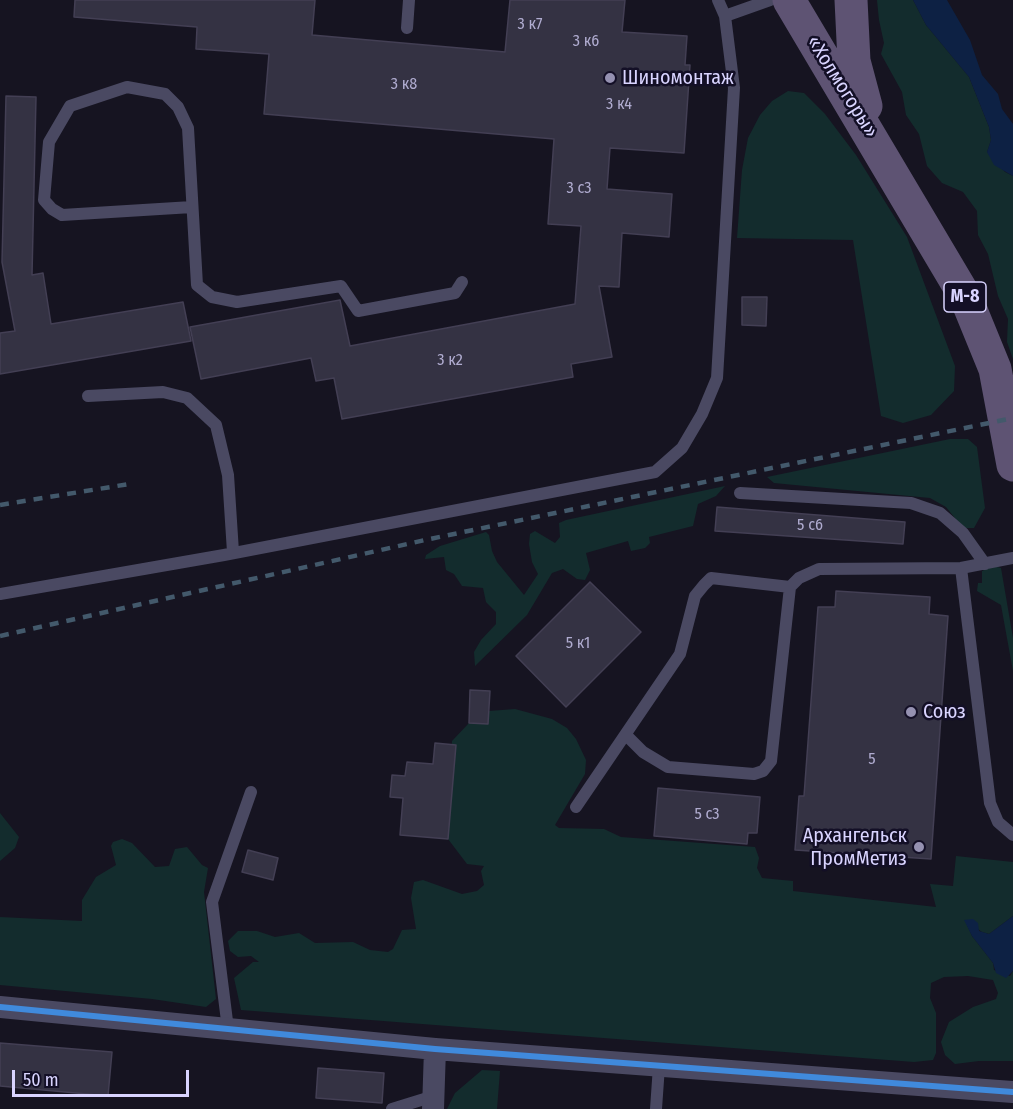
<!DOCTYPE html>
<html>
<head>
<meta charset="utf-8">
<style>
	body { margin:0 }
	#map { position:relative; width:1013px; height:1109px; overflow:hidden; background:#161421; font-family:"Fira Sans Condensed",sans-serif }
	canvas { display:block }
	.scale { position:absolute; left:12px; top:1070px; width:177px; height:27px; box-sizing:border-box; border:3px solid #d9d4ff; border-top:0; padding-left:8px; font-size:18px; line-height:21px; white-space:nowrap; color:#d9d4ff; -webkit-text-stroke:4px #130f26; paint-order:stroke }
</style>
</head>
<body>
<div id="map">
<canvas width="1013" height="1109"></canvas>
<div class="scale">50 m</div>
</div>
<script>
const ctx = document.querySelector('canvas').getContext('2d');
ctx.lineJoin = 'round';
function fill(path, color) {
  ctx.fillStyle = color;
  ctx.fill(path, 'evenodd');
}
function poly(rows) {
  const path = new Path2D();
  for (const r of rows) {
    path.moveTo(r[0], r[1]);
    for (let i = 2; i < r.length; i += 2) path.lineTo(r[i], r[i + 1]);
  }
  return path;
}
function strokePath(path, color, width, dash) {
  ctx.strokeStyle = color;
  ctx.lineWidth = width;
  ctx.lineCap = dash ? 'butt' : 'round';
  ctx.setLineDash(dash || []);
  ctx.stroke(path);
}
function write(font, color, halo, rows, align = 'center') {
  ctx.font = font + ' "Fira Sans Condensed",sans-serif';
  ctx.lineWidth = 5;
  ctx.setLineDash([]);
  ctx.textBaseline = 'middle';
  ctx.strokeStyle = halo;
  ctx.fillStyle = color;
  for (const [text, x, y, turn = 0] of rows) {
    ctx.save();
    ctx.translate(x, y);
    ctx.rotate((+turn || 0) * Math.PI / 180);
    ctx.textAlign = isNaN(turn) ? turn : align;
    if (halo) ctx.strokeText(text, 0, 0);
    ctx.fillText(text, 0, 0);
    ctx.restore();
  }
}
const green = poly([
	[877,0,913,0,926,25,969,77,989,127,991,140,987,152,1005,172,1013,176,1013,359,1007,342,1008,319,998,296,988,254,978,235,977,211,963,192,942,183,927,166,919,134,906,115,902,92,881,54,884,43,879,20],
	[788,91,804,93,825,114,856,155,907,237,955,366,954,391,931,415,903,423,881,416,853,240,737,238,742,170,748,138,760,115,772,101],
	[950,439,968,439,977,447,985,508,974,528,963,528,946,507,930,498,774,483,767,477],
	[725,486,716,496,698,504,693,526,649,537,650,543,645,548,631,551,628,541,586,553,590,570,585,580,577,579,563,569,552,573,527,615,475,666,474,652,481,640,496,624,496,612,486,602,483,588,462,586,454,574,446,570,444,557,425,559,426,555,440,546,486,532,489,535,492,551,497,562,524,595,538,574,532,562,529,544,530,534,535,531,555,543,560,537,559,523,566,520],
	[993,566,1001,568,1013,638,1013,671,1001,605,977,591,978,583,982,583,982,571],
	[515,709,552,719,567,728,576,739,586,760,585,774,555,825,559,828,604,829,621,837,755,847,759,858,757,868,762,878,793,881,793,891,936,907,930,884,953,886,956,856,1013,862,1013,916,989,934,982,932,965,920,972,936,993,963,994,970,1010,976,1013,971,1013,1061,979,1061,955,1064,945,1055,941,1042,949,1022,973,1007,996,999,998,993,993,980,968,976,944,977,931,983,930,998,936,1013,936,1053,933,1060,914,1062,241,1010,234,978,253,962,259,962,251,956,238,957,230,951,228,941,238,931,257,931,275,937,299,933,315,943,353,942,370,950,388,952,393,949,402,930,416,929,411,898,414,882,423,880,462,894,477,891,484,885,481,871,484,866,467,864,448,839,452,741,469,723,488,723,489,711],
	[0,813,19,837,15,848,0,861],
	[122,839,132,843,155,867,169,866,175,849,187,847,202,865,208,868,204,892,216,999,206,1007,152,999,0,985,0,917,82,921,82,900,96,877,116,865,111,846,113,842],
	[482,1070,500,1071,497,1109,447,1109,455,1093]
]);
const water = poly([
	[913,0,947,0,970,40,982,75,998,94,1002,109,1013,124,1013,176,994,165,987,152,991,140,989,127,969,77,926,25],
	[1013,916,1013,971,1006,978,996,973,993,963,972,936,964,920,973,919,978,923,979,931,989,934]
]);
const building = poly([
	[75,0,315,0,312,35,505,52,510,0,625,0,622,32,687,36,685,65,690,65,684,153,610,148,607,189,672,194,669,237,622,233,619,287,599,286,612,357,571,364,573,377,342,419,334,378,316,381,311,358,201,379,190,327,340,300,350,346,575,304,581,226,548,224,554,139,264,114,269,54,196,49,197,27,74,17,75,0],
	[6,96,36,97,32,275,43,273,51,324,183,302,191,341,0,374,0,333,15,331,2,262,6,96],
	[742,297,767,297,766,326,742,325,742,297],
	[717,507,905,522,903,544,715,531,717,507],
	[590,582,641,632,566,707,516,656,590,582],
	[836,591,930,597,929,614,948,616,931,859,795,850,799,796,804,796,818,607,835,607,836,591],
	[470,690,490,691,488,724,469,723,470,690],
	[435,743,456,745,448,839,400,835,403,798,390,797,392,775,405,776,407,762,433,764,435,743],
	[658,788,760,797,757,833,748,833,747,844,654,836,658,788],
	[248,850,278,858,273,880,242,872,248,850],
	[0,1043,112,1052,108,1096,0,1086,0,1043],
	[318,1068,384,1073,382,1103,316,1098,318,1068]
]);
const lane = poly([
	[725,16,770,0],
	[407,28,409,0],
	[192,207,62,215,52,209,44,200,49,142,70,106,127,87,165,94,178,107,188,128,197,285,212,297,237,302,341,286,358,311,455,293,462,282],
	[88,396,163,392,187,398,216,425,228,475,233,552],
	[740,493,911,503,940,513,963,533,985,564],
	[961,568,990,803,998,822,1013,835],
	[0,594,224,555,655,472,682,448,702,414,717,378,734,88,725,16,718,0],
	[627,736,643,752,668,767,754,774,763,771,771,761,790,587,799,578,819,569,961,568,1013,558],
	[576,807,680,654,695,596,704,585,711,578,790,587],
	[228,1029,212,902,251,792],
	[392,1109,434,1096],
	[656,1109,659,1066]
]);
const street = poly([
	[0,1007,435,1049,1013,1092],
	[433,1109,435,1049]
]);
const primary = poly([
	[789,0,966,298,995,369,1013,465],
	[851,0,854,61,866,106]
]);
const rail = poly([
	[0,505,129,484],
	[0,636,425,540,1013,418]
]);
const cycleway = poly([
	[0,1007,435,1049,1013,1092]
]);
const markers = [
	[610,78,6,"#9591b1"],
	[911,712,6,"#9591b1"],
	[919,847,6,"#9591b1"]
];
const numberNames = [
	["3 к7",530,25],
	["3 к6",586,42],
	["3 к8",404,85],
	["3 к4",619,105],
	["3 с3",579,189],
	["3 к2",450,361],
	["5 с6",810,526],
	["5 к1",578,644],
	["5",872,760],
	["5 с3",707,815]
];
const shields = [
	[965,297,42]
];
const shieldNames = [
	["М-8",965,297]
];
const poiNames = [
	["Шиномонтаж",622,78],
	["Союз",923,712],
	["Архангельск",907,836,"right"],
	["ПромМетиз",907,859,"right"]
];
const streetNames = [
	["«Холмогоры»",842,87,58]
];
fill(green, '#132c2d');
fill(water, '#0d2144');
fill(building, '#343243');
strokePath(building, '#433f54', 1.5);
strokePath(lane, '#4a4962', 12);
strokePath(street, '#4a4962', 22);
strokePath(primary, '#5e5373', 33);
strokePath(rail, '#43596b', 4.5, [9, 8]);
strokePath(cycleway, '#408adc', 6);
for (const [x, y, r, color] of markers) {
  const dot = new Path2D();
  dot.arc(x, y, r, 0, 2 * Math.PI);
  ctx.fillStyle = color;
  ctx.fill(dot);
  strokePath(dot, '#130f26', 2);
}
write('16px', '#b0acd0', null, numberNames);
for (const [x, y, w] of shields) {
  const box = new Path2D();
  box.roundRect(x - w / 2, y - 15, w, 30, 4.5);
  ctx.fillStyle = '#130f26';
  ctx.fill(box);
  strokePath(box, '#d9d4ff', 1.5);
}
write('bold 18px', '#d9d4ff', null, shieldNames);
write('20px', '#d9d4ff', '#130f26', poiNames, 'left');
write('20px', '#d9d4ff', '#130f26', streetNames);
</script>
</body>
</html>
